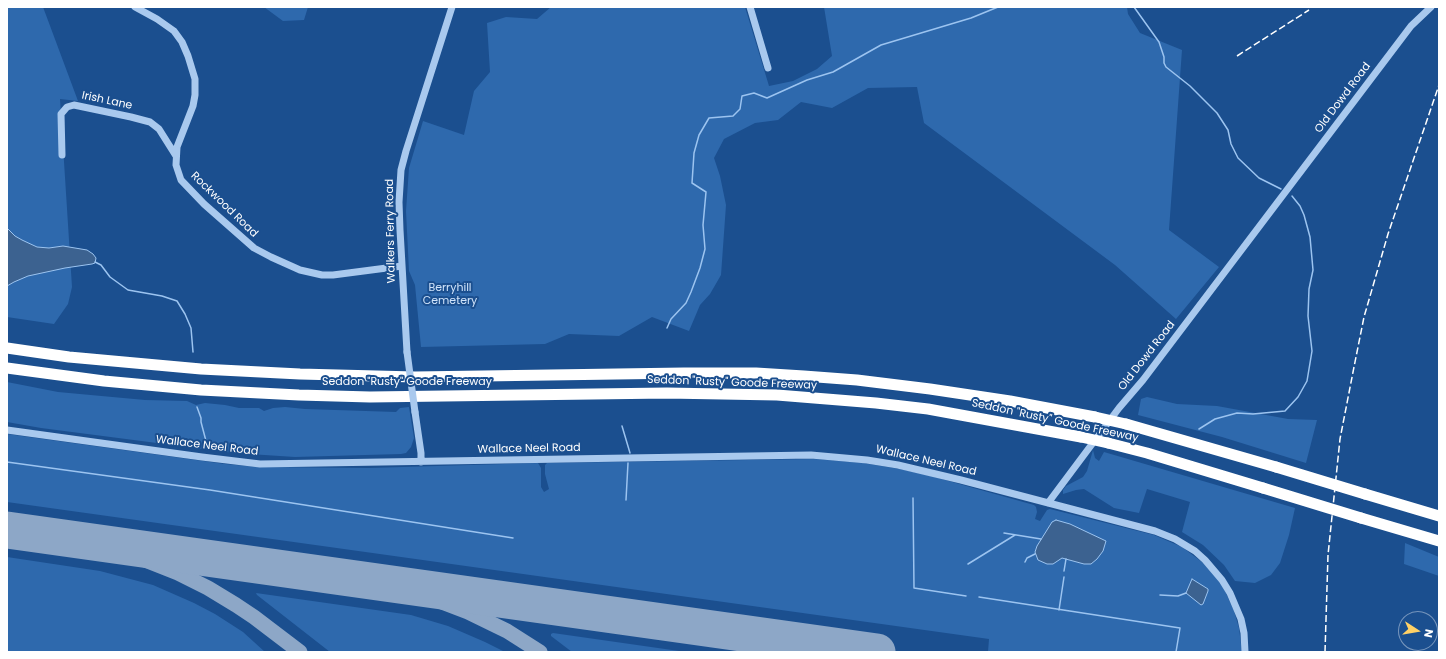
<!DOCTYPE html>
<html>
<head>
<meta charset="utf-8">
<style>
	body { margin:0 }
	#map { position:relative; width:1446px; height:659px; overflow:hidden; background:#1b4f8f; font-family:Poppins,sans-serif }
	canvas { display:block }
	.frame { position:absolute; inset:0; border:8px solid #fff; pointer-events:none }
	.north { position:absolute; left:1398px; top:611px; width:40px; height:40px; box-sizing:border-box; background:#1b4f8f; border:1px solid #7695bc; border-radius:50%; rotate:102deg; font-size:11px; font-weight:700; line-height:16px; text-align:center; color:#fff }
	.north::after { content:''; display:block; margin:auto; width:14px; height:18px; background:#ffd166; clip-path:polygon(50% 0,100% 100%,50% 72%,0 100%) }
</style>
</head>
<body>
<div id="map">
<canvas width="1446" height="659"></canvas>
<div class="frame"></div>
<div class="north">N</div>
</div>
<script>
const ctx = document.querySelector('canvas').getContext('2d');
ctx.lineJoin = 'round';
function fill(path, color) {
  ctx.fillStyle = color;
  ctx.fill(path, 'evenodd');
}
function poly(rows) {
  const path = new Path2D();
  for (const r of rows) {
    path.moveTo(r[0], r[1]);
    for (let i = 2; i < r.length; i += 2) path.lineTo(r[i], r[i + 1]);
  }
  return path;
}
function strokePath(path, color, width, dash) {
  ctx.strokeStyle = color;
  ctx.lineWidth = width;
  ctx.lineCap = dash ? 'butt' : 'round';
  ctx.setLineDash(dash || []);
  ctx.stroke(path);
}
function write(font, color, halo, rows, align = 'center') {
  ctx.font = font + ' Poppins,sans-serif';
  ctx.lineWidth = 4;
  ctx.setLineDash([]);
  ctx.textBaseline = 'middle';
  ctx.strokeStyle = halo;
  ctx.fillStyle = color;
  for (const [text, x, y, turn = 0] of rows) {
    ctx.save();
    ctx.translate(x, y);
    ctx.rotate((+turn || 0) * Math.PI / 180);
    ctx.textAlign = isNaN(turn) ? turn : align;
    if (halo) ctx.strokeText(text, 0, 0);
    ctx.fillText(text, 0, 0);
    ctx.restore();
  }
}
const green = poly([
	[7,7,43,7,78,101,60,99,72,287,68,304,54,324,7,317],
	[264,7,308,7,304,20,283,21],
	[551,7,745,7,769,86,793,81,817,69,832,56,824,7,1127,7,1128,14,1140,33,1182,50,1169,230,1219,267,1176,319,1115,265,924,123,917,87,868,88,832,108,801,102,778,120,755,123,724,139,714,158,720,176,726,205,721,275,710,294,700,305,689,331,652,317,619,336,569,334,545,344,421,347,415,285,409,271,406,211,409,168,423,121,464,135,474,91,490,72,487,23,506,17,537,19],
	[7,382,58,392,145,400,187,401,196,405,205,403,225,405,239,408,259,408,264,411,273,408,285,407,305,409,396,412,400,408,409,407,414,438,411,447,406,453,401,454,295,457,234,453,41,428,7,422],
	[1147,397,1177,404,1217,406,1288,419,1317,420,1306,463,1222,437,1138,415,1141,399],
	[7,434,225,464,258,467,369,468,538,463,541,468,541,487,544,492,549,489,545,474,545,465,547,463,815,459,863,463,900,469,931,476,1034,505,1036,507,1037,512,1035,519,1040,521,1047,510,1050,509,1154,535,1182,547,1202,562,1219,580,1226,593,1234,611,1239,628,1242,652,988,652,989,639,7,502],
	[1093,450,1095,458,1099,461,1104,452,1295,508,1289,535,1280,563,1271,575,1255,583,1235,581,1224,565,1203,545,1182,532,1190,502,1147,489,1139,513,1114,508,1084,489,1076,490,1063,494,1063,490,1066,486,1083,477,1087,471],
	[1405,543,1439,557,1439,576,1404,564],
	[7,557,100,571,153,585,194,603,215,614,243,632,265,652,7,652],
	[256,593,411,615,448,626,485,642,505,652,330,652,257,595],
	[553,633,686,652,572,652,551,636,551,634]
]);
const water = poly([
	[7,228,15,236,22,240,37,247,49,248,63,246,87,250,93,254,96,258,95,263,92,264,65,268,28,276,14,282,7,286,7,228],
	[1056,520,1070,524,1106,541,1103,551,1097,559,1091,564,1084,564,1062,558,1053,564,1047,564,1038,560,1035,552,1037,546,1052,522,1056,520],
	[1192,579,1208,589,1208,591,1203,604,1201,605,1186,593,1192,579]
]);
const stream = poly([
	[1134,7,1159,42,1164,57,1164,63,1166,67,1190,86,1217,113,1228,130,1231,144,1238,158,1259,178,1281,189],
	[95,262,101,265,110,277,128,290,162,296,177,301,185,314,191,328,193,352],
	[667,328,671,319,686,303,691,292,700,268,705,249,703,225,706,192,692,183,694,153,699,135,709,118,733,116,740,109,742,96,754,93,767,98,807,80,833,72,881,45,971,18,998,7],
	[197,407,201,418,201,422,206,441],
	[622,426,630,453],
	[1199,429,1215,419,1237,413,1253,414,1285,411,1298,397,1307,381,1312,351,1308,316,1309,289,1313,270,1310,237,1304,215,1300,206,1292,196],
	[7,462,210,490,513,538],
	[913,498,914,588,966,596],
	[626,500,628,463],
	[1004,533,1041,539],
	[1025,562,1027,558,1035,554],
	[968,564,1015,535],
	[1064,571,1066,559],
	[1160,595,1178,596,1186,593],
	[979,597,1180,628,1176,652],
	[1059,610,1064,577]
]);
const taxiway = poly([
	[56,537,89,543,135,556,178,573,208,588,236,605,254,617,300,652],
	[377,582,434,599,468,612,507,631,540,652],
	[768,637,785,642,798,652],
	[843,647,855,652]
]);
const runway = poly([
	[7,530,877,652]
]);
const minor = poly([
	[135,7,157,19,174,31,182,42,188,56,195,79,195,95,193,106,177,147,176,165,181,180,204,204,254,248,271,257,300,270,322,275,333,275,402,266],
	[750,7,768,68],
	[62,155,61,114,67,107,74,105,131,117,150,122,159,129,176,156],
	[407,352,400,230,399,202,401,170,406,151,452,7],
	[415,412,421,453,421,462],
	[7,430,202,457,260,464,811,455,867,460,898,465,961,480,1155,531,1175,539,1195,551,1205,560,1222,580,1230,593,1241,619,1244,633,1245,652],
	[1048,503,1119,408,1143,380,1411,26,1431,7]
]);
const highway = poly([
	[7,348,69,357,201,369,300,374,415,377,684,373,756,373,804,376,857,380,930,389,1010,401,1095,417],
	[7,368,104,381,201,390,299,395,370,397,667,393,777,395,876,403,928,409,1081,437],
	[1126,424,1276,467],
	[1108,443,1147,453,1263,488],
	[1365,494,1439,516],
	[1361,518,1439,541]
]);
const rail = poly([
	[1237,56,1309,10],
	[1325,652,1328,555,1340,439,1354,367,1364,317,1388,234,1439,85]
]);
const minorBridge = poly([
	[407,352,415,412]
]);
const highwayBridge = poly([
	[1095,417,1126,424],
	[1081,437,1108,443],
	[1276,467,1365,494],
	[1263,488,1361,518]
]);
const streetNames = [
	["Old Dowd Road",1343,98,-53],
	["Irish Lane",107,101,12],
	["Rockwood Road",224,205,44],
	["Walkers Ferry Road",391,231,-91],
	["Old Dowd Road",1147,356,-52],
	["Seddon \"Rusty\" Goode Freeway",407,382],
	["Seddon \"Rusty\" Goode Freeway",732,383,2],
	["Seddon \"Rusty\" Goode Freeway",1055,421,12],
	["Wallace Neel Road",207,446,7],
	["Wallace Neel Road",529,449,-1],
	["Wallace Neel Road",926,461,13]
];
const parkNames = [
	["Berryhill",450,288],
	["Cemetery",450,301]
];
fill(green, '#2e69ad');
fill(water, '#3c6290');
strokePath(water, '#9cc4f0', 1);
strokePath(stream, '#9cc4f0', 1.5);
strokePath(taxiway, '#8da7c7', 15);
strokePath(runway, '#8da7c7', 37);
strokePath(minor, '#a9c9ee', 7);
strokePath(highway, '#fff', 11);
strokePath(rail, '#fff', 1.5, [7, 3]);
strokePath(minorBridge, '#a9c9ee', 7);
strokePath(highwayBridge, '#fff', 11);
write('11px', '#fff', '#1b4f8f', streetNames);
write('11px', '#cfe3fa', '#1b4f8f', parkNames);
</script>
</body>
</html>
